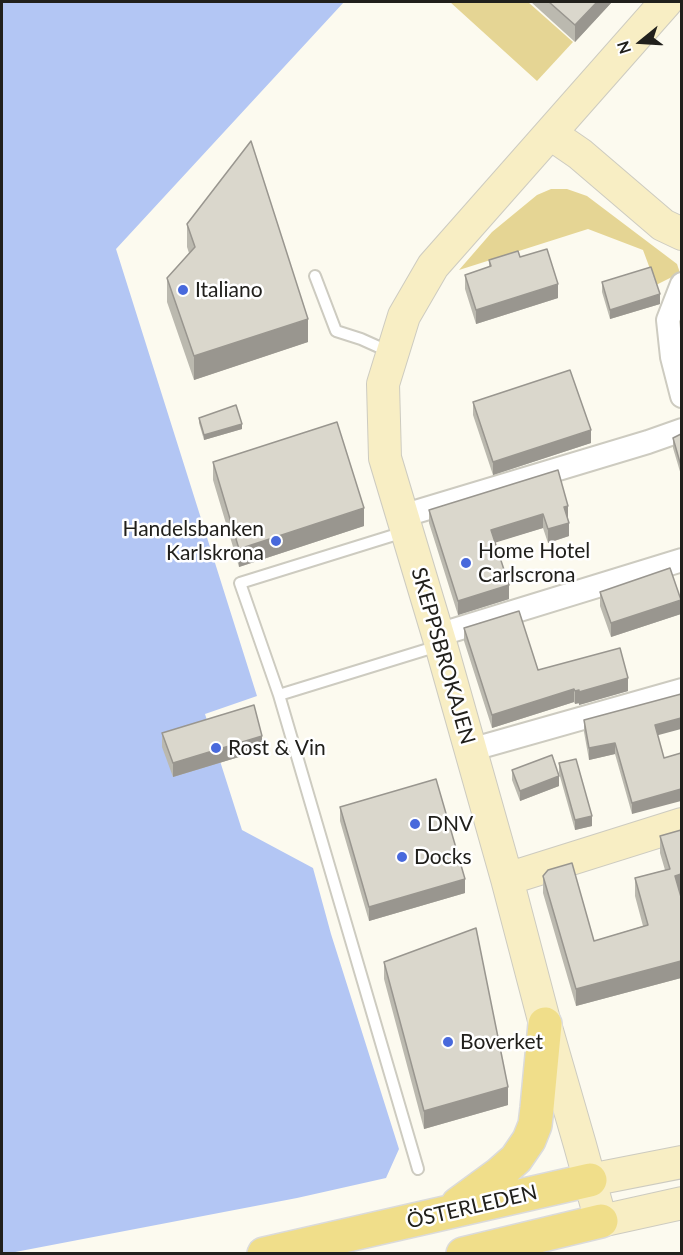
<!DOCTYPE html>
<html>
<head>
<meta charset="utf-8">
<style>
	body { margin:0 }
	#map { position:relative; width:683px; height:1255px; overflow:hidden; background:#fcfaef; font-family:Lato,sans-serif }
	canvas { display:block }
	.frame { position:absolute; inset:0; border:3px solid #21201c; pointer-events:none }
	.north { position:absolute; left:611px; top:12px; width:60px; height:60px; -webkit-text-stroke:4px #fff; paint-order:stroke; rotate:252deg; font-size:16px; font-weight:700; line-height:24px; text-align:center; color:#21201c }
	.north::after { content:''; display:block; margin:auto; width:21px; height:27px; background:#21201c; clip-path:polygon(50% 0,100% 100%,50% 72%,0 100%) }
</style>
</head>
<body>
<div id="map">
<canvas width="683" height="1255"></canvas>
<div class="frame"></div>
<div class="north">N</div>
</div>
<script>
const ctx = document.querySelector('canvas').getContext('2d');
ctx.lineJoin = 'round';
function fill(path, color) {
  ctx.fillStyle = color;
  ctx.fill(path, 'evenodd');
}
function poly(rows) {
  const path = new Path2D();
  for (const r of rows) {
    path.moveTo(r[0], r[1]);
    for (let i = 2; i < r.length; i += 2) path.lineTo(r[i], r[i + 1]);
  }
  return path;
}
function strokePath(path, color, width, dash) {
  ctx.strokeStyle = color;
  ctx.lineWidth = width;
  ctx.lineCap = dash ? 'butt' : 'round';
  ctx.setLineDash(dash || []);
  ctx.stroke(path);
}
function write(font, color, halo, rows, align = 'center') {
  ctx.font = font + ' Lato,sans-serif';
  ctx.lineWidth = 5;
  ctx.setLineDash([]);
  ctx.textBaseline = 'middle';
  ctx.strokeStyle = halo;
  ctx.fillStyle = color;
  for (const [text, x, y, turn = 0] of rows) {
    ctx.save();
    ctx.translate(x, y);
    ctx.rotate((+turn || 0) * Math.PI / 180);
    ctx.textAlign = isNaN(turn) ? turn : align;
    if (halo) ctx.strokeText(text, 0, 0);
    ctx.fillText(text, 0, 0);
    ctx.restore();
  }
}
const green = poly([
	[450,2,528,2,573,42,537,81],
	[551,189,567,189,587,196,677,264,680,273,656,285,643,250,588,229,459,270,492,232,537,195]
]);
const water = poly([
	[2,2,344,2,116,249,257,696,205,714,242,830,313,868,331,934,399,1149,386,1178,297,1198,10,1253,2,1254]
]);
const lane = poly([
	[315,276,336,331,361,339,390,352],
	[279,695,240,583,404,532],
	[418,1169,279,695,438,646]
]);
const street = poly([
	[682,284,668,320,672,357,682,396],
	[402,516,648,442,682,430],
	[438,635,682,560],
	[470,750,682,690]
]);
const secondary = poly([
	[666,2,433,266,404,316,383,384,385,458,441,645,507,879,545,1024,580,1145,601,1221,682,1203],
	[551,134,580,154,663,225,682,234],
	[507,879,682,824],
	[590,1180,682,1162]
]);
const primary = poly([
	[458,1204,499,1174,516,1159,529,1140,535,1125,537,1108,545,1024],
	[264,1254,590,1180],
	[463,1254,601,1221]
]);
const wall = poly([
	[531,2,612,2,575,42],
	[187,224,308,342,194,380,167,302,167,278,189,253,187,247],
	[520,257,558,298,476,324,465,289,465,275,489,267,489,260],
	[602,282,660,304,610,319,602,292],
	[473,402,591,443,493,475,473,415],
	[199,418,242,429,204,440,199,423],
	[681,434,681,475,673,448,673,438],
	[213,462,364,526,239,567,213,480],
	[558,470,568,519,569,536,548,543,543,528,495,542,509,599,458,615,429,523,429,510],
	[600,592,681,614,611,637,600,606],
	[464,628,538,670,628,691,579,705,579,703,575,704,574,702,492,728,464,641],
	[584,720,658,735,632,814,615,754,589,760,584,732],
	[162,733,262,750,173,777,162,747],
	[559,763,592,826,575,830,559,773],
	[512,770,559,786,520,801,512,780],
	[340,807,465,893,369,921,340,821],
	[681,830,681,891,680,891,681,897,681,978,576,1006,543,893,543,876,594,941,643,926,635,896,635,878,665,870,660,853,660,836],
	[384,962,508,1105,424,1129,384,979]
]);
const shadedWall = poly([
	[597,2,612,2,575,42,575,25],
	[558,284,558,298,476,324,476,310],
	[660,294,660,304,610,319,610,310],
	[308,319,308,342,194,380,194,356],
	[242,424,242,429,204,440,204,435],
	[591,430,591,443,493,475,493,462],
	[568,506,568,519,564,520,564,507],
	[364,508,364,526,239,567,239,549],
	[543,514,543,528,491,544,491,530],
	[569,523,569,536,548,543,548,529],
	[509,585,509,599,458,615,458,601],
	[681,600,681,614,611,637,611,623],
	[628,678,628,691,579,705,579,692],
	[574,689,574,702,492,728,492,715],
	[579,690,579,703,575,704,575,691],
	[681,718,681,729,655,736,655,725],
	[262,736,262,750,173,777,173,763],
	[615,743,615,754,589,760,589,748],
	[559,776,559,786,520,801,520,791],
	[681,789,681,801,632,814,632,803],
	[592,816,592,826,575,830,575,820],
	[681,874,681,891,675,893,675,876],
	[465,879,465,893,369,921,369,907],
	[681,961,681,978,576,1006,576,989],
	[508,1087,508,1105,424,1129,424,1111]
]);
const building = poly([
	[549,2,597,2,575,25,549,2],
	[251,141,308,319,194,356,167,278,195,247,187,224,251,141],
	[547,249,558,284,476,310,465,275,491,266,489,260,518,251,520,257,547,249],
	[651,267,660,294,610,310,602,282,651,267],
	[570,370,591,430,493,462,473,402,570,370],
	[236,405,242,424,204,435,199,418,236,405],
	[337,422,364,508,239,549,213,462,337,422],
	[681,434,681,466,673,438,681,434],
	[558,470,568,506,564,507,569,523,548,529,543,514,491,530,509,585,458,601,429,510,558,470],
	[670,568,681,600,611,623,600,592,670,568],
	[519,611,538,670,620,648,628,678,579,692,579,690,575,691,574,689,492,715,464,628,519,611],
	[681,694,681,718,655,725,664,758,681,753,681,789,632,803,615,743,589,748,584,720,681,694],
	[254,705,262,736,173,763,162,733,254,705],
	[552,755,559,776,520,791,512,770,552,755],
	[576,759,592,816,575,820,559,763,576,759],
	[436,779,465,879,369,907,340,807,436,779],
	[681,830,681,874,675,876,681,897,681,961,576,989,543,876,548,870,572,863,594,941,648,925,635,878,670,869,660,836,681,830],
	[476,928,508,1087,424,1111,384,962,476,928]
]);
const markers = [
	[183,290,6,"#4869dc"],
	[276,541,6,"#4869dc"],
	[466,563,6,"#4869dc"],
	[216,748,6,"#4869dc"],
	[415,824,6,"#4869dc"],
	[402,857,6,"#4869dc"],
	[448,1042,6,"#4869dc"]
];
const poiNames = [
	["Italiano",195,290],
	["Handelsbanken",264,529,"right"],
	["Karlskrona",264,553,"right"],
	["Home Hotel",478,551],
	["Carlscrona",478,575],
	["Rost & Vin",228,748],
	["DNV",427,824],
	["Docks",414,857],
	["Boverket",460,1042]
];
const streetNames = [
	["SKEPPSBROKAJEN",443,656,74],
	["ÖSTERLEDEN",472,1207,-13]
];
fill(green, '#e5d594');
fill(water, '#b3c6f4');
strokePath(lane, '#cdcbc0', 14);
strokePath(street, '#cdcbc0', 26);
strokePath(secondary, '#cdcbc0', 34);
strokePath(primary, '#dbdbdb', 36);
strokePath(lane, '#fff', 10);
strokePath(street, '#fff', 22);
strokePath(secondary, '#f8eec4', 32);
strokePath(primary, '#f0de8a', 33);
fill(wall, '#bbb9af');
fill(shadedWall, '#99968f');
fill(building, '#dad7cc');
strokePath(building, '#99968f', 1.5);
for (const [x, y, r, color] of markers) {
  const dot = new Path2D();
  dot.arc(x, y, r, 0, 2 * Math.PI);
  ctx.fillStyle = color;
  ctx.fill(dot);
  strokePath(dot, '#fff', 2);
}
write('21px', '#21201c', '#fff', poiNames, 'left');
write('21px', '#21201c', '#fff', streetNames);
</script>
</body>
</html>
